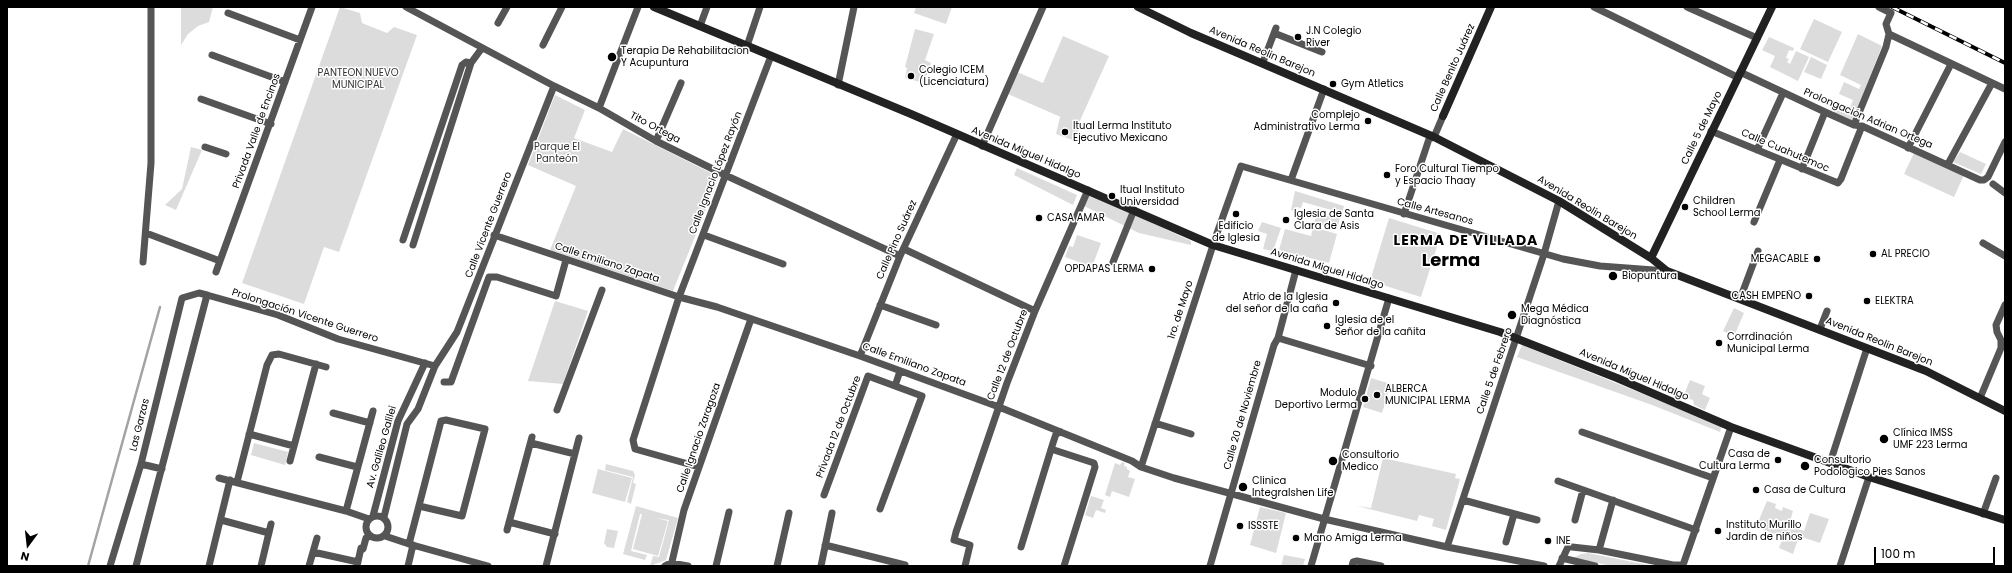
<!DOCTYPE html>
<html>
<head>
<meta charset="utf-8">
<style>
	body { margin:0 }
	#map { position:relative; width:2012px; height:573px; overflow:hidden; background:#fff; font-family:Poppins,sans-serif }
	canvas { display:block }
	.frame { position:absolute; inset:0; border:8px solid #000; pointer-events:none }
	.north { position:absolute; left:8px; top:525px; width:40px; height:40px; -webkit-text-stroke:3px #fff; paint-order:stroke; rotate:195deg; font-size:11px; font-weight:700; line-height:16px; text-align:center; color:#000 }
	.north::after { content:''; display:block; margin:auto; width:14px; height:18px; background:#000; clip-path:polygon(50% 0,100% 100%,50% 72%,0 100%) }
	.scale { position:absolute; left:1874px; top:547px; width:121px; height:18px; box-sizing:border-box; border:2px solid #000; border-top:0; padding-left:5px; font-size:12px; line-height:14px; white-space:nowrap; color:#000; -webkit-text-stroke:3px #fff; paint-order:stroke }
</style>
</head>
<body>
<div id="map">
<canvas width="2012" height="573"></canvas>
<div class="frame"></div>
<div class="north">N</div>
<div class="scale">100 m</div>
</div>
<script>
const ctx = document.querySelector('canvas').getContext('2d');
ctx.lineJoin = 'round';
function fill(path, color) {
  ctx.fillStyle = color;
  ctx.fill(path, 'evenodd');
}
function poly(rows) {
  const path = new Path2D();
  for (const r of rows) {
    if (r.length === 3) {
      path.moveTo(r[0] + r[2], r[1]);
      path.arc(r[0], r[1], r[2], 0, 2 * Math.PI);
      continue;
    }
    path.moveTo(r[0], r[1]);
    for (let i = 2; i < r.length; i += 2) path.lineTo(r[i], r[i + 1]);
  }
  return path;
}
function strokePath(path, color, width, dash) {
  ctx.strokeStyle = color;
  ctx.lineWidth = width;
  ctx.lineCap = dash ? 'butt' : 'round';
  ctx.setLineDash(dash || []);
  ctx.stroke(path);
}
function write(font, color, halo, rows, align = 'center') {
  ctx.font = font + ' Poppins,sans-serif';
  ctx.lineWidth = 3;
  ctx.setLineDash([]);
  ctx.textBaseline = 'middle';
  ctx.strokeStyle = halo;
  ctx.fillStyle = color;
  for (const [text, x, y, turn = 0] of rows) {
    ctx.save();
    ctx.translate(x, y);
    ctx.rotate((+turn || 0) * Math.PI / 180);
    ctx.textAlign = isNaN(turn) ? turn : align;
    if (halo) ctx.strokeText(text, 0, 0);
    ctx.fillText(text, 0, 0);
    ctx.restore();
  }
}
const green = poly([
	[181,7,213,7,209,22,198,26,188,34,181,45],
	[340,7,360,13,362,23,387,33,394,27,417,35,339,252,324,247,304,304,242,283],
	[916,7,952,7,946,24,914,13],
	[1814,19,1842,32,1828,62,1800,49],
	[915,29,934,34,925,60,931,63,924,83,905,78,907,68,905,67],
	[1858,34,1882,46,1852,121,1830,111,1833,103,1849,110,1853,100,1839,94,1844,82,1859,89,1861,85,1840,75],
	[1063,36,1109,56,1078,125,1080,127,1075,141,1056,134,1060,117,1063,118,1008,94,1017,72,1043,83],
	[1769,37,1794,48,1793,51,1789,50,1786,58,1789,59,1787,62,1790,64,1796,51,1809,57,1798,81,1770,67,1775,56,1762,50],
	[1811,57,1827,65,1821,79,1804,72],
	[555,95,585,110,574,138,612,152,623,129,719,177,673,291,550,250,576,186,528,165],
	[191,147,202,150,176,210,165,205,182,189],
	[1960,152,1986,164,1981,174,1953,162],
	[1914,153,1964,175,1954,197,1904,174],
	[1017,168,1077,195,1073,205,1016,176,1014,175],
	[1295,191,1344,206,1342,213,1303,202,1301,208,1296,207,1294,211,1291,210],
	[1085,192,1191,241,1191,245,1139,233,1080,204],
	[1317,214,1340,218,1337,229,1314,223],
	[1389,218,1441,234,1421,297,1370,281],
	[1262,222,1281,228,1273,251,1263,249,1267,234,1258,231],
	[1313,227,1337,234,1329,263,1279,250,1285,229,1311,236],
	[1077,235,1101,243,1092,267,1065,257,1069,246,1073,247],
	[555,301,588,311,563,384,528,381],
	[1734,308,1744,313,1734,336,1723,331],
	[1522,345,1722,426,1720,432,1652,405,1517,357],
	[1371,378,1391,384,1382,413,1363,407],
	[1690,380,1705,386,1702,394,1710,398,1705,410,1694,405,1693,400,1683,397],
	[254,443,288,452,285,465,251,455],
	[1383,458,1456,474,1455,478,1460,479,1446,530,1432,526,1434,519,1419,515,1417,521,1357,506,1371,508],
	[1122,462,1125,463,1124,466,1127,467,1127,469,1130,471,1128,477,1135,479,1129,497,1112,491,1110,497,1105,495,1115,463,1120,465],
	[606,464,633,471,635,475,633,483,636,484,631,504,627,502,633,477,605,470],
	[598,469,632,478,625,502,592,493],
	[1091,496,1104,500,1101,508,1106,510,1105,513,1096,510,1093,518,1085,515],
	[1767,501,1776,504,1775,508,1782,511,1783,507,1793,511,1789,525,1804,531,1810,513,1829,519,1820,543,1799,536,1793,554,1779,548,1783,537,1756,527],
	[636,506,678,518,666,560,650,566,653,556,659,557,669,520,656,518,668,521,658,556,633,549,642,514,640,514,631,551,647,555,645,560,623,554],
	[1260,507,1286,513,1276,553,1250,545],
	[607,529,618,531,614,548,607,547,604,543],
	[1588,553,1653,566,1612,566,1573,558,1581,554],
	[1284,555,1305,559,1303,566,1281,566]
]);
const stream = poly([
	[88,566,160,307]
]);
const street = poly([
	[406,7,554,86,599,108,656,141,725,175,900,256],
	[1594,7,1737,77],
	[1687,7,1757,38],
	[1879,7,1891,13,1886,24,1889,34,2005,89],
	[228,13,300,40],
	[498,23,507,7],
	[700,26,707,7],
	[1274,33,1322,52],
	[543,45,562,7],
	[747,46,760,7],
	[212,55,285,82],
	[1263,62,1276,28],
	[1740,72,1825,112,1854,125,1862,126,1980,180,1984,180,1988,177,2005,142],
	[838,85,854,7],
	[201,99,271,124],
	[599,108,638,7],
	[1854,125,1886,47,1889,34],
	[1711,131,1838,183,1841,179,1862,126],
	[656,141,681,83],
	[982,146,1043,7],
	[205,147,226,154],
	[1908,148,1951,64],
	[1757,150,1783,93],
	[1948,164,1992,83],
	[1802,169,1825,112],
	[1291,180,1324,89],
	[1993,184,2005,193],
	[1404,214,1429,139,1434,137,1443,116],
	[1754,222,1780,160],
	[146,233,220,261],
	[494,235,679,297,717,307,860,356,999,407,1132,461,1141,467,1174,478,1324,519,1447,547,1544,566],
	[704,235,783,264],
	[403,240,462,65,466,62,471,63],
	[1983,243,2005,256],
	[413,245,471,63,482,48],
	[904,249,1035,311],
	[143,262,151,163,151,7],
	[1113,262,1134,210],
	[216,272,312,7],
	[1740,299,1758,251],
	[880,305,936,325],
	[1820,329,1827,311],
	[1278,338,1371,366],
	[860,356,900,256,957,134],
	[444,382,451,382,489,277,497,277,556,296,566,260],
	[895,386,900,371],
	[1980,398,2001,348,2001,340,1997,332,1996,325,2005,305],
	[557,410,602,290],
	[333,413,370,423],
	[1155,423,1191,434],
	[1582,432,1713,478],
	[249,434,294,446],
	[531,443,575,454],
	[1051,449,1094,463,1095,467,1064,566],
	[319,457,357,467],
	[290,461,316,364],
	[1830,463,1867,348],
	[141,464,162,469],
	[699,467,635,449,633,440,679,297,771,56],
	[1141,467,1216,236,1241,166,1563,259,1600,266,1667,271],
	[219,478,346,511,369,519],
	[1558,481,1696,530],
	[237,482,267,365,272,355,279,354,326,367],
	[824,495,868,376,922,396,880,509],
	[1463,500,1537,520],
	[346,511,373,411],
	[1983,514,1996,478],
	[377,527,11],
	[373,516,398,421,425,363],
	[384,517,407,424,418,409,435,366,457,332,554,86],
	[221,520,269,533],
	[1575,520,1583,490],
	[509,522,555,534],
	[507,530,532,437],
	[385,536,409,544,488,566],
	[1506,542,1514,514],
	[409,544,441,421,446,420,485,429,462,516,419,506],
	[825,545,905,565],
	[1021,547,1053,443,1056,434,1061,432],
	[1447,547,1544,254,1559,201],
	[1599,550,1613,500],
	[313,552,358,562],
	[1562,558,1595,566],
	[110,566,141,464,182,298,199,293,207,295,278,315,338,339,435,366],
	[136,566,207,295],
	[209,566,230,480],
	[261,566,271,524],
	[309,566,317,538],
	[357,566,361,548,363,549,366,538,370,536],
	[408,566,413,545],
	[546,566,579,438],
	[665,566,671,563,688,566],
	[671,566,684,510,751,319],
	[716,566,729,512],
	[777,566,789,513],
	[821,566,832,513],
	[965,566,970,545,954,540,956,532,1007,383,1035,311,1088,190],
	[1210,566,1274,345,1278,338,1296,270],
	[1311,566,1389,298],
	[1352,566,1353,562,1357,561,1381,566],
	[1559,566,1568,547,1572,547,1599,550,1673,565,1683,565,1731,427],
	[1840,566,1869,477]
]);
const secondary = poly([
	[654,7,911,114,1213,245,1500,332,1617,378,1731,427,1869,477,2005,520],
	[1138,7,1191,33,1434,137,1559,201,1651,258,1667,271,1926,371,2005,411],
	[1443,116,1491,7],
	[1651,258,1772,7]
]);
const rail = poly([
	[1892,7,2005,63]
]);
const markers = [
	[1298,37,4,"#000"],
	[612,57,5,"#000"],
	[911,76,4,"#000"],
	[1333,84,4,"#000"],
	[1368,121,4,"#000"],
	[1065,132,4,"#000"],
	[1387,175,4,"#000"],
	[1112,196,4,"#000"],
	[1685,207,4,"#000"],
	[1236,214,4,"#000"],
	[1039,218,4,"#000"],
	[1286,220,4,"#000"],
	[1873,254,4,"#000"],
	[1817,259,4,"#000"],
	[1152,269,4,"#000"],
	[1613,276,5,"#000"],
	[1809,296,4,"#000"],
	[1867,301,4,"#000"],
	[1336,303,4,"#000"],
	[1512,315,5,"#000"],
	[1327,326,4,"#000"],
	[1719,343,4,"#000"],
	[1377,395,4,"#000"],
	[1365,399,4,"#000"],
	[1884,439,5,"#000"],
	[1778,460,4,"#000"],
	[1333,461,5,"#000"],
	[1805,466,5,"#000"],
	[1243,487,5,"#000"],
	[1756,490,4,"#000"],
	[1240,526,4,"#000"],
	[1718,531,4,"#000"],
	[1296,538,4,"#000"],
	[1548,541,4,"#000"]
];
const poiNames = [
	["J.N Colegio",1306,31],
	["River",1306,43],
	["Terapia De Rehabilitacion",621,51],
	["Y Acupuntura",621,63],
	["Colegio ICEM",919,70],
	["(Licenciatura)",919,82],
	["Gym Atletics",1341,84],
	["Complejo",1360,115,"right"],
	["Administrativo Lerma",1360,127,"right"],
	["Itual Lerma Instituto",1073,126],
	["Ejecutivo Mexicano",1073,138],
	["Foro Cultural Tiempo",1395,169],
	["y Espacio Thaay",1395,181],
	["Itual Instituto",1120,190],
	["Universidad",1120,202],
	["Children",1693,201],
	["School Lerma",1693,213],
	["Iglesia de Santa",1294,214],
	["Clara de Asis",1294,226],
	["CASA AMAR",1047,218],
	["Edificio",1236,226,"center"],
	["de Iglesia",1236,238,"center"],
	["AL PRECIO",1881,254],
	["MEGACABLE",1809,259,"right"],
	["OPDAPAS LERMA",1144,269,"right"],
	["Biopuntura",1622,276],
	["CASH EMPEÑO",1801,296,"right"],
	["Atrio de la Iglesia",1328,297,"right"],
	["del señor de la caña",1328,309,"right"],
	["ELEKTRA",1875,301],
	["Mega Médica",1521,309],
	["Diagnóstica",1521,321],
	["Iglesia de el",1335,320],
	["Señor de la cañita",1335,332],
	["Corrdinación",1727,337],
	["Municipal Lerma",1727,349],
	["ALBERCA",1385,389],
	["MUNICIPAL LERMA",1385,401],
	["Modulo",1357,393,"right"],
	["Deportivo Lerma",1357,405,"right"],
	["Clínica IMSS",1893,433],
	["UMF 223 Lerma",1893,445],
	["Casa de",1770,454,"right"],
	["Cultura Lerma",1770,466,"right"],
	["Consultorio",1342,455],
	["Medico",1342,467],
	["Consultorio",1814,460],
	["Podologico Pies Sanos",1814,472],
	["Clinica",1252,481],
	["Integralshen Life",1252,493],
	["Casa de Cultura",1764,490],
	["Instituto Murillo",1726,525],
	["Jardin de niños",1726,537],
	["ISSSTE",1248,526],
	["Mano Amiga Lerma",1304,538],
	["INE",1556,541]
];
const streetNames = [
	["Avenida Reolin Barejon",1262,52,23],
	["Calle Benito Juárez",1453,68,-66],
	["Prolongación Adrian Ortega",1868,119,23],
	["Tito Ortega",655,128,28],
	["Calle 5 de Mayo",1702,128,-64],
	["Privada Valle de Encinos",257,131,-70],
	["Calle Cuahutemoc",1785,151,23],
	["Avenida Miguel Hidalgo",1026,153,23],
	["Calle Ignacio López Rayón",716,173,-69],
	["Avenida Reolin Barejon",1587,208,31],
	["Calle Artesanos",1435,212,15],
	["Calle Vicente Guerrero",489,225,-69],
	["Calle Pino Suárez",897,240,-66],
	["Calle Emiliano Zapata",607,263,18],
	["Avenida Miguel Hidalgo",1327,269,17],
	["1ro. de Mayo",1181,310,-72],
	["Prolongación Vicente Guerrero",305,316,18],
	["Avenida Reolin Barejon",1879,342,22],
	["Calle 12 de Octubre",1008,355,-69],
	["Calle Emiliano Zapata",914,365,20],
	["Calle 5 de Febrero",1495,371,-71],
	["Avenida Miguel Hidalgo",1634,375,23],
	["Calle 20 de Noviembre",1243,415,-74],
	["Las Garzas",140,425,-76],
	["Privada 12 de Octubre",839,427,-69],
	["Calle Ignacio Zaragoza",699,438,-71],
	["Av. Galileo Galilei",382,447,-74]
];
const parkNames = [
	["PANTEON NUEVO",358,73],
	["MUNICIPAL",358,85],
	["Parque El",557,147],
	["Panteón",557,159]
];
const districtNames = [
	["LERMA DE VILLADA",1466,241]
];
const townNames = [
	["Lerma",1451,261]
];
fill(green, '#dcdcdc');
strokePath(stream, '#a3a3a3', 2.5);
strokePath(street, '#555', 7);
strokePath(secondary, '#222', 8);
strokePath(rail, '#000', 4);
strokePath(rail, '#fff', 2.5, [8]);
for (const [x, y, r, color] of markers) {
  const dot = new Path2D();
  dot.arc(x, y, r, 0, 2 * Math.PI);
  ctx.fillStyle = color;
  ctx.fill(dot);
  strokePath(dot, '#fff', 1.5);
}
write('10px', '#000', '#fff', poiNames, 'left');
write('10px', '#000', '#fff', streetNames);
write('10px', '#333', '#fff', parkNames);
ctx.letterSpacing = '1px';
write('bold 14px', '#000', '#fff', districtNames);
ctx.letterSpacing = '0px';
write('bold 18px', '#000', '#fff', townNames);
</script>
</body>
</html>
